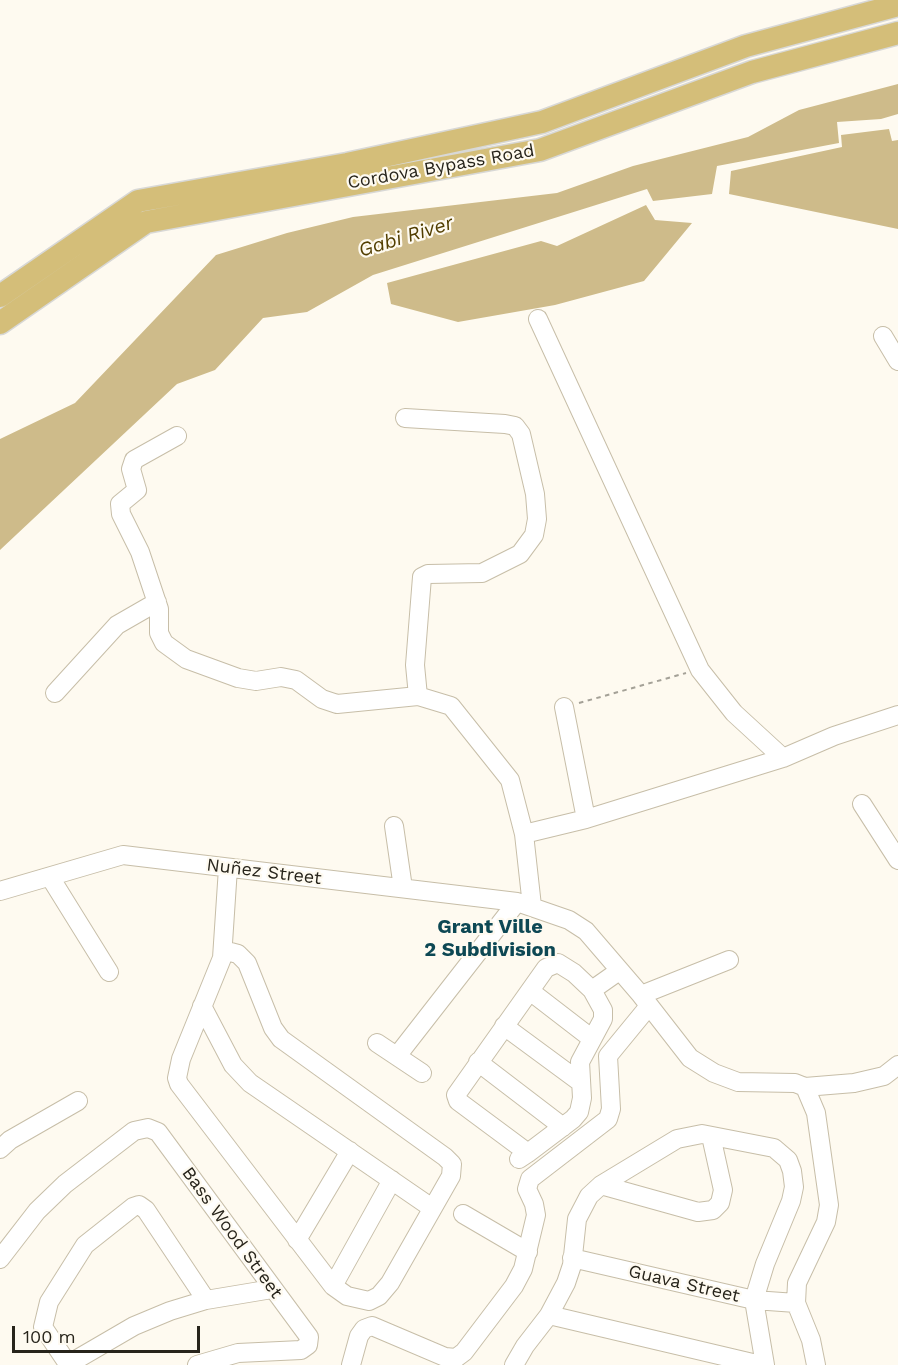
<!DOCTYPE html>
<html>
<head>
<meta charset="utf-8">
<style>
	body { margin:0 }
	#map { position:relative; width:898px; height:1365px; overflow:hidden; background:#fefaf0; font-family:"Work Sans",sans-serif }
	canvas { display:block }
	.scale { position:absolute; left:12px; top:1326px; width:188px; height:27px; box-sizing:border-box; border:3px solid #27241b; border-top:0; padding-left:8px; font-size:18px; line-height:21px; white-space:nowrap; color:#27241b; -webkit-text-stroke:4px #fefaf0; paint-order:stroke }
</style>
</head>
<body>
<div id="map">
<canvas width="898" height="1365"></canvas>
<div class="scale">100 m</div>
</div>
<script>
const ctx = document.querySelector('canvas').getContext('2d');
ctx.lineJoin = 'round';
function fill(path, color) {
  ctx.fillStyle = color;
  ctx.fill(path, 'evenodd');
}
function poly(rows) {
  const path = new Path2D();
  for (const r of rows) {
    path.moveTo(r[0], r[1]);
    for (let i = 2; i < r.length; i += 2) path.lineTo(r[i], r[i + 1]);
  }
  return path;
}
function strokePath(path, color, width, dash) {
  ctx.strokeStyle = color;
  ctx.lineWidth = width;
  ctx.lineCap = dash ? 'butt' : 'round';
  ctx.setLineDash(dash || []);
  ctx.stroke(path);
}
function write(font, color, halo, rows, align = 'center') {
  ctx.font = font + ' "Work Sans",sans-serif';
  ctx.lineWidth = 4.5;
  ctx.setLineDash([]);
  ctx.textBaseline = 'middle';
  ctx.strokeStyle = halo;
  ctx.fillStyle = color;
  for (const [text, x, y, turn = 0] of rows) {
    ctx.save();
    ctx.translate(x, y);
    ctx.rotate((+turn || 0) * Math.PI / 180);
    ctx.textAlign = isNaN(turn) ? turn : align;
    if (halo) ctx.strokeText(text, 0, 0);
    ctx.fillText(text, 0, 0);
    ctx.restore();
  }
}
const water = poly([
	[898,84,898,114,881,119,837,122,839,143,717,166,712,194,653,201,647,189,373,275,307,312,263,318,215,370,177,384,0,550,0,439,75,403,216,255,287,233,353,217,557,193,633,166,748,137,799,110],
	[889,129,892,141,898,140,898,229,729,194,731,171,842,147,841,135],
	[646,205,655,220,692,223,644,281,555,305,458,322,391,304,387,283,541,241,557,246]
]);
const path = poly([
	[579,703,686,673]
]);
const minor = poly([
	[538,319,700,670,734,713,783,758],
	[883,336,898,361],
	[405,418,505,424,515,426,521,434,535,494,537,519,534,535,520,554,482,573,428,574,422,577,415,665,418,696],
	[177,436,134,460,131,469,137,490,120,504,121,514,140,552,159,609,159,633,164,643,186,659,238,678,256,681,281,677,296,680,322,699,337,704,418,696,451,706,510,780,524,834,532,906],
	[55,693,117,625,157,602],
	[564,707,586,819],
	[862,804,898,860],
	[394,826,403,888],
	[524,834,586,819,783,758,834,736,898,715],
	[50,877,109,972],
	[0,891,123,855,517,902,569,920,586,931,641,995,690,1058,714,1073,738,1082,795,1083,805,1087,816,1113,829,1205,826,1222,797,1283,796,1303,811,1340,816,1365],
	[223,950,238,954,247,963,273,1028,281,1039,445,1157,452,1164,451,1176,390,1283,379,1296,369,1301,347,1296,333,1286,179,1084,177,1078,181,1059,222,958,228,868],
	[592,990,619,971],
	[530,991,591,1038],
	[641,995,729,960],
	[202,1006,233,1065,250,1083,432,1208],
	[504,1026,580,1082],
	[377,1043,422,1073],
	[397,1056,517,902],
	[478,1062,563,1127],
	[805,1087,854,1083,884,1076,898,1065],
	[0,1149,10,1140,78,1101],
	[519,1159,528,1153,573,1119,579,1112,582,1098,580,1062,603,1019,603,1010,592,990,574,973,558,963,546,968,456,1095,458,1101,528,1153],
	[601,1185,698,1212,713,1210,720,1203,723,1190,711,1136],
	[463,1214,528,1252],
	[297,1240,350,1151],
	[572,1258,754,1300,796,1303],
	[0,1259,37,1211,65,1184,134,1131,148,1128,158,1132,309,1337,308,1345,301,1350,238,1353,197,1365],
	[333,1286,392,1180],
	[549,1315,761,1365],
	[68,1364,43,1327,49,1302,85,1245,133,1207,139,1205,146,1210,206,1300],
	[67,1365,134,1326,170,1311,206,1300,272,1289],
	[351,1365,359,1336,364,1329,372,1326,445,1357,456,1358,464,1352,514,1286,523,1269,536,1215,534,1204,527,1189,530,1179,608,1119,611,1109,608,1056,649,1006],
	[514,1365,525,1346,549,1315,566,1283,572,1265,577,1219,589,1196,601,1185,677,1139,702,1134,774,1148,788,1160,792,1171,794,1187,791,1201,765,1264,754,1300,765,1365]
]);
const major = poly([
	[0,296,138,201,347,164,542,122,746,46,898,5],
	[0,323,146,222,540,150,752,72,898,33]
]);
const streetNames = [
	["Cordova Bypass Road",441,167,-10],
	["Nuñez Street",264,872,7],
	["Bass Wood Street",232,1233,54],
	["Guava Street",684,1284,13]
];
const waterNames = [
	["Gabi River",406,237,-17]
];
const neighbourhoodNames = [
	["Grant Ville",490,927],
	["2 Subdivision",490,950]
];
fill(water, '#cebb8a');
strokePath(minor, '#c7bea8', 20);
strokePath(major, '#d8d8d6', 25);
strokePath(path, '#a4a197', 2, [4.5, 4.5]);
strokePath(minor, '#fff', 18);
strokePath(major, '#d4be79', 22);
write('18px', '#27241b', '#fefaf0', streetNames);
write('italic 20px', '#523e00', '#fefaf0', waterNames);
write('bold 20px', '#0d4854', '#fefaf0', neighbourhoodNames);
</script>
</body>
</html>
